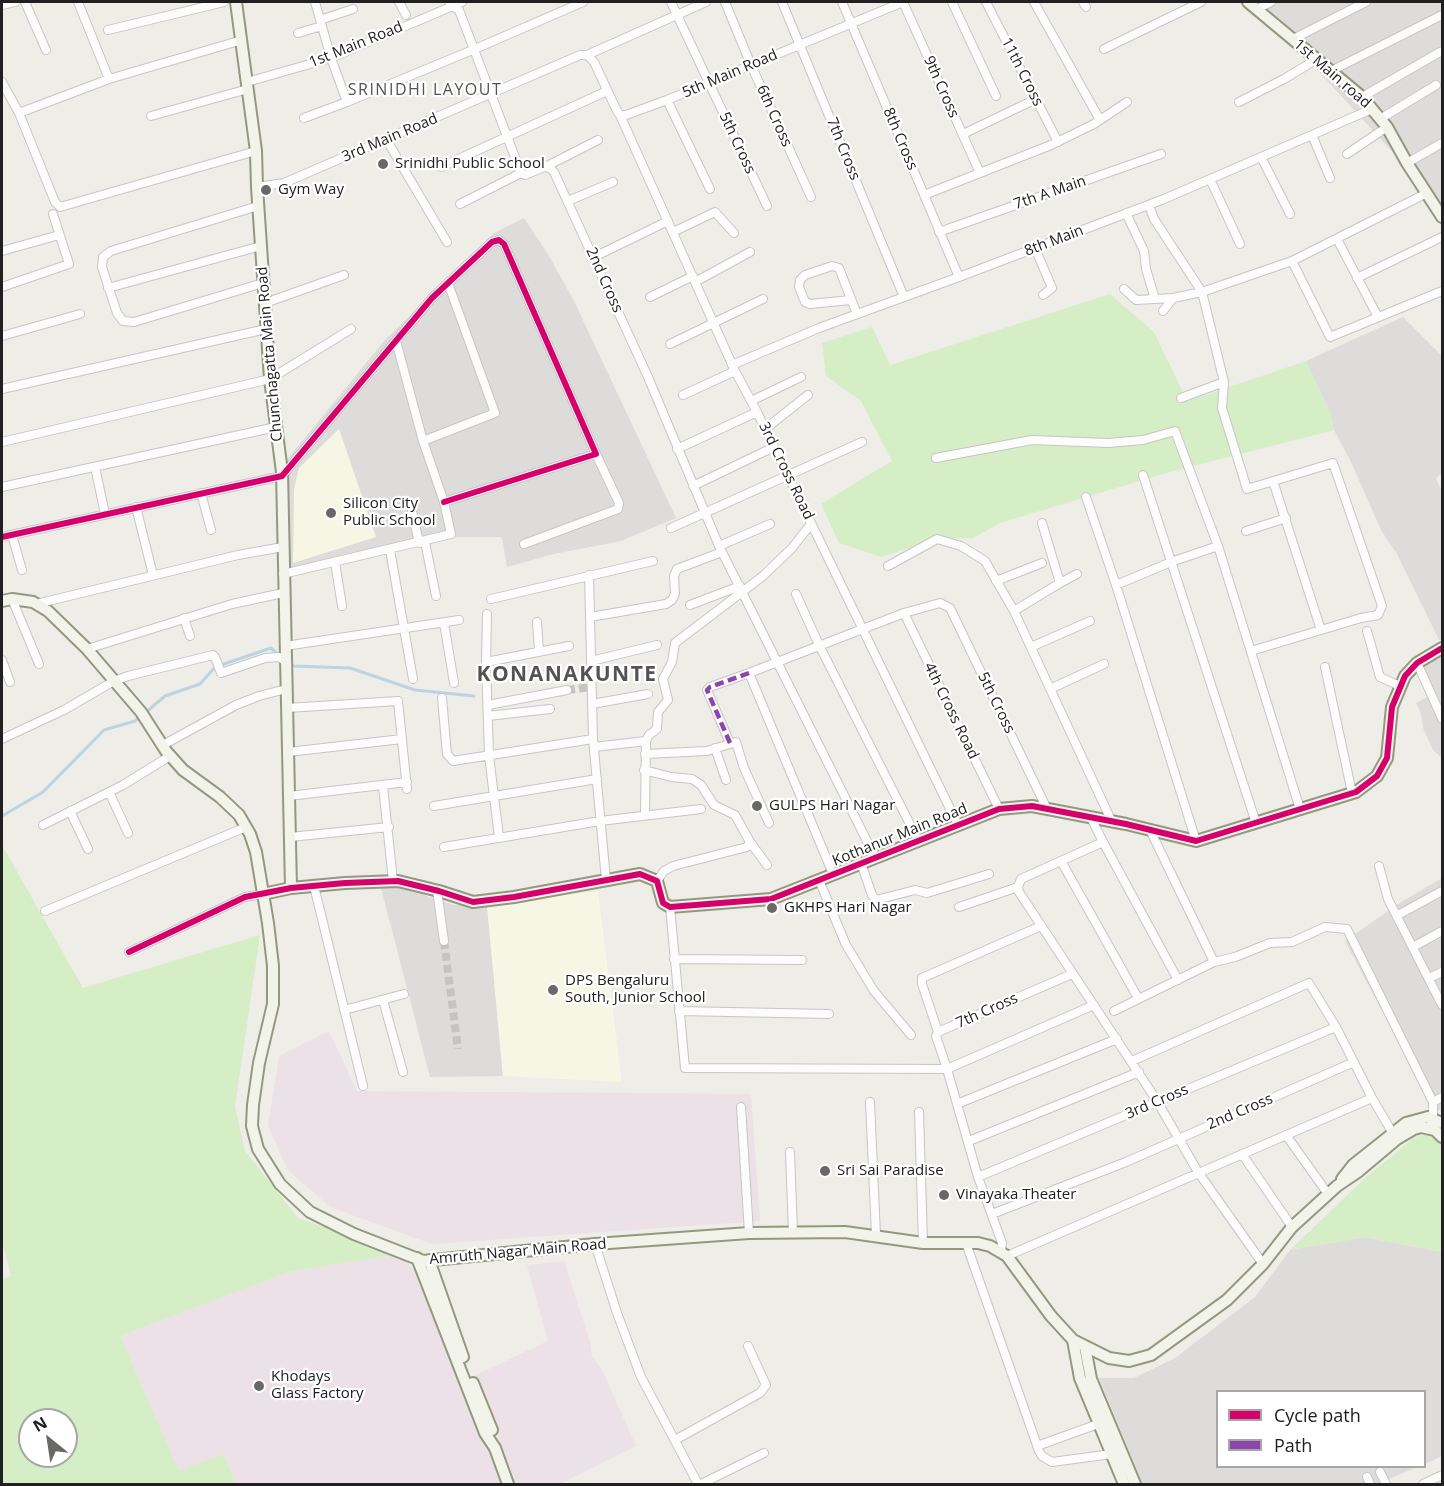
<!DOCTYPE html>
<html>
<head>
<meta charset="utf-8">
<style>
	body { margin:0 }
	#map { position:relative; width:1444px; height:1486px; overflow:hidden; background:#eeede8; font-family:"Open Sans",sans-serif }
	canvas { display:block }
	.frame { position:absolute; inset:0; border:3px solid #202020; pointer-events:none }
	.legend { position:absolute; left:1216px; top:1390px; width:210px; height:78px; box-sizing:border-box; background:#fff; border:2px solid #a6a6a6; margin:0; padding:8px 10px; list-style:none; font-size:18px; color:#202020 }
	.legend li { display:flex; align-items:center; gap:12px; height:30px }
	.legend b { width:30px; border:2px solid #a6a6a6 }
	.north { position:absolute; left:18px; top:1408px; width:60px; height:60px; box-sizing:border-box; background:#fff; border:2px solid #a6a6a6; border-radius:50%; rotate:330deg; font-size:16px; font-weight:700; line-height:24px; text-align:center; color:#202020 }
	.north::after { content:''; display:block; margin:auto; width:21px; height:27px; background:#686866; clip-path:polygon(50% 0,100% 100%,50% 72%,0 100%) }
</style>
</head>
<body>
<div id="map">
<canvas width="1444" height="1486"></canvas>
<div class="frame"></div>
<ul class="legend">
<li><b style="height:8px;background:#d6006c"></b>Cycle path</li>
<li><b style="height:8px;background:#8e44ad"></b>Path</li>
</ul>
<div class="north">N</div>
</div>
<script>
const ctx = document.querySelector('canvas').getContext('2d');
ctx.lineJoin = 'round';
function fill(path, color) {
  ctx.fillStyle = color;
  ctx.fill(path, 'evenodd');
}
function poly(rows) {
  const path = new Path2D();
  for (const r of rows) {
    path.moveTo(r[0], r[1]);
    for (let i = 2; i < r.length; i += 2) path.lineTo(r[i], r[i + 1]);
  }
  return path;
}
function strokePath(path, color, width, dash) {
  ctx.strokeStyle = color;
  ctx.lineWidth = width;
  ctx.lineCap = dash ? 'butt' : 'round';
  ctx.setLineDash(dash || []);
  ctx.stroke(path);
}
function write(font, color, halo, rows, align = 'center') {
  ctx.font = font + ' "Open Sans",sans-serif';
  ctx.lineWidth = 4.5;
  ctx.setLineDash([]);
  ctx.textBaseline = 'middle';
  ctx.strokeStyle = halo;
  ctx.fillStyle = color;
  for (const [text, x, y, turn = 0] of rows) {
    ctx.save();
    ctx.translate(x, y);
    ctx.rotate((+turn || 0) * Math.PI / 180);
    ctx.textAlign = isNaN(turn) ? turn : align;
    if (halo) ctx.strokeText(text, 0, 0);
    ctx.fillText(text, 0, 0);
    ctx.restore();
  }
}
const residential = poly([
	[1255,2,1442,2,1442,206],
	[524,218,549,256,574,301,676,518,621,541,554,554,507,567,502,537,431,537,286,569,285,462,385,340,494,233],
	[1403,317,1442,356,1442,473,1436,478,1442,492,1442,639,1439,640,1397,554,1381,530,1351,462,1334,430,1330,413,1306,361],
	[1442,655,1442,758,1433,750,1423,728,1421,714,1416,703,1428,697,1417,672,1424,663],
	[1442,878,1442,1113,1428,1098,1345,941,1401,902],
	[381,888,403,888,454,905,487,905,503,1076,430,1077],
	[1365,1237,1442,1252,1442,1456,1425,1464,1424,1392,1218,1392,1218,1466,1418,1467,1376,1484,1143,1484,1099,1378,1134,1378,1175,1358,1255,1297,1290,1250]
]);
const industrial = poly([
	[329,1031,357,1091,751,1094,760,1221,432,1244,330,1207,288,1170,268,1126,279,1056],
	[398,1254,418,1274,502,1484,236,1484,223,1454,179,1472,120,1336,289,1272],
	[564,1261,590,1342,592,1356,601,1368,636,1446,560,1484,516,1484,474,1376,548,1341,527,1265]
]);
const education = poly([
	[339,429,376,537,293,563,294,489,299,468],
	[598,891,622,1082,503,1076,487,905]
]);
const grass = poly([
	[1110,294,1154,332,1187,401,1306,361,1330,413,1334,430,1166,473,1000,523,973,538,937,539,881,557,839,543,821,504,892,461,861,401,826,376,822,343,872,327,890,365],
	[2,845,83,988,260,935,235,1107,245,1151,298,1218,398,1254,289,1272,120,1336,179,1471,223,1454,236,1484,2,1484,2,1280,11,1276,2,1241],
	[30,1420,66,1420,66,1456,30,1456],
	[1430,1134,1441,1142,1442,1147,1442,1252,1365,1237,1290,1250,1364,1179,1415,1137]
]);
const stream = poly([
	[289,663,294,666,350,668,415,690,474,696],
	[145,713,165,696,200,684,215,667,271,648,279,655],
	[2,816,43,792,104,730,135,721,140,717]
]);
const streetTunnel = poly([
	[567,690,592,687],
	[444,941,458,1049]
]);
const street = poly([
	[25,2,46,50],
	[78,2,109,79],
	[315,2,331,58,347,102,475,49,583,2],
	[399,2,406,15],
	[449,2,451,6,459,10,521,173,525,175,544,167,550,168,554,172,648,377,719,546,875,857],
	[671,2,767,206],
	[725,2,751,65,811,197],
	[782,2,904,297],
	[842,2,959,277],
	[903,2,980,173],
	[952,2,996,96],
	[986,2,1058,142],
	[1034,2,1100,120],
	[1083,2,1086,7],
	[2,5,15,2],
	[1257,9,1271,2],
	[320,20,353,9],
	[108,30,224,2],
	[298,33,322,26],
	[1293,39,1366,2],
	[1104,49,1201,2],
	[587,55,594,62,617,111,620,115,626,115,667,100,903,2],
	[1331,71,1442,15],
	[2,82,19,113,55,202,60,207,256,151],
	[247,82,331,58,462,2],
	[1362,97,1440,52],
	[667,100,710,189],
	[1239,102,1284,79,1317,59],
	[19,113,109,79,242,40],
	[620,115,735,371,757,412,958,825],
	[151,116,248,89],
	[304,118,347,102],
	[1380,119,1436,85],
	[963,134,1036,99],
	[1312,135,1330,178],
	[386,139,447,242],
	[1347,154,1387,127],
	[1261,157,1290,214],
	[1407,163,1442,143],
	[441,167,607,91],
	[545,167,598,140],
	[1210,179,1240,244],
	[257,187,284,183,580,55,587,55,706,2],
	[924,195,1051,145,1094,124,1127,102],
	[568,201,613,182],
	[460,204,521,173],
	[1149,205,1154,219,1202,292,1224,382,1222,408,1247,489,1333,463,1382,606,1378,615,1361,618,1251,651],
	[258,206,111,251,103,257,102,267,117,313,123,321,134,322,263,283],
	[1126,213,1144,251,1146,269,1155,299],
	[673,232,715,212,734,233],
	[939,232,1161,154],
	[1337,239,1378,317],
	[1035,248,1052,288,1043,295],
	[2,251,59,235],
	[594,257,668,221],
	[1292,261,1330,337,1442,291],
	[1357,278,1442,237],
	[695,282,750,252],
	[2,287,69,264,53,214],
	[108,288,261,246],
	[1124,289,1136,300,1173,298],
	[650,297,693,276],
	[851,300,810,304,805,302,799,287,800,280,805,275,832,266,839,268,857,314],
	[265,303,344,275],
	[1163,311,1173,298,1202,292,1292,261,1427,193],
	[2,336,80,314],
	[670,344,763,299],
	[732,365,819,328,959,277,1164,199,1372,109],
	[2,389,266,329],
	[683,395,735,371],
	[1181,398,1224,382],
	[751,401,801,377],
	[765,429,808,395],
	[423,441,495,413,448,283],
	[2,442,270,379,351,329],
	[677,449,757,412],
	[936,458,1032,440,1108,443,1143,440,1175,431,1218,546,1300,809],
	[95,467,105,514],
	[1143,475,1256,823],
	[1273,481,1321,630],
	[693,486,774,447],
	[2,487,276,427],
	[201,493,211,530],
	[1086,497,1116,585,1196,841],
	[136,507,153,575],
	[412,511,419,543],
	[1042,523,1060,583,1077,574],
	[671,528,862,442],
	[1246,531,1286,518],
	[12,535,22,570],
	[2,537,282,476,432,298,492,242,499,240,504,244,596,454,444,502],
	[425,542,436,596],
	[524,544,618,509,619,503,596,454],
	[719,546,770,524],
	[390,550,413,679],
	[335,562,342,606],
	[888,566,937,539,961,546,985,561,1014,611,1112,822],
	[283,574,451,534,444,502,423,441,396,341],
	[589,575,593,739,606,880],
	[996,581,1042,563],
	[1116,585,1171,562,1218,546],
	[796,594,819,645,918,840],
	[12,599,39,664],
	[491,599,653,561],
	[36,604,238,555,283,547],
	[690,605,740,586],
	[1014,611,1060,583],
	[904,613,999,809],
	[487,614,486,662,489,756,499,837],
	[590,617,666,604,672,600,675,594,674,576,677,569,722,552],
	[184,618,190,636],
	[537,622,539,651],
	[444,623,454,683],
	[1367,631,1380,677,1400,686],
	[285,646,459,620],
	[1031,647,1090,621],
	[87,649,232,604,283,593],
	[2,660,10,682],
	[591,661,657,645],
	[486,662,569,646],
	[1417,663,1442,718],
	[1325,667,1352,793],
	[1050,689,1104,664],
	[442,698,447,754,453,761,593,739],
	[592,704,648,694],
	[488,705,567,690],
	[287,708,398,701,407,789],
	[488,716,550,709],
	[2,739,64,710,114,681,128,676,213,655,215,657,221,673,265,658,279,657,286,662],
	[730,743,707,690,710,687,749,673],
	[163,745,236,705,259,696,286,689],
	[594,747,646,741],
	[715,748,726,780],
	[288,752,402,739],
	[645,754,707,751,736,742,744,768,769,823],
	[644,770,671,777,692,779,701,785,714,805,735,815,750,842,747,847,673,866,664,871,657,881],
	[383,786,393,881],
	[109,792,128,833],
	[289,796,407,782],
	[434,806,597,779],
	[70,811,88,849],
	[645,815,646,741,649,735,657,729,658,712,668,700,663,679,672,662,675,643,763,576,792,548,811,524],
	[1091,818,1103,842,1021,879,1018,887,1019,892,1157,1101,1198,1172,1263,1264],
	[43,825,123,785,170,756],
	[1150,830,1214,962],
	[290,837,389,827],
	[750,842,767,865],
	[1103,842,1178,980],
	[444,847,600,821,701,809],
	[1061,861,1138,998],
	[861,863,872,895,876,900,915,890,927,893,989,874],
	[1379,866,1388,899,1442,1005],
	[833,874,749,673,904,613,940,603,950,608,1047,809],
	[819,880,846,945,854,958,874,991,911,1035],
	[314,886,363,1086],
	[437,890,444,941],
	[670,907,685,1068,947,1069,978,1177,1002,1243,1001,1251],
	[959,907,1018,887],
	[45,911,246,827],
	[1398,915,1442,891],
	[1413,947,1442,931],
	[129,952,245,897,263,894],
	[674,959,802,960],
	[1072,974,938,1032,936,1036,947,1069,1094,1005],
	[1429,978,1442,972],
	[383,1000,403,1072],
	[344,1010,404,994],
	[679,1011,829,1014],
	[1114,1011,1214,962,1235,957,1270,943,1292,942,1325,927,1347,929,1433,1102,1433,1117,1431,1124],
	[938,1032,922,984,922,978,1041,926],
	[1132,1061,1309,983,1336,1027,1372,1098,1392,1132],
	[870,1102,876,1235],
	[1433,1102,1442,1097],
	[957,1104,1117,1039],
	[741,1107,749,1233],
	[919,1112,923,1243],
	[1286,1135,1328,1194],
	[969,1141,1139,1072],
	[790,1152,793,1233],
	[1242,1154,1292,1227],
	[978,1177,1336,1027],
	[992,1214,1126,1162,1354,1062],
	[966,1243,1039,1451,1042,1456,1052,1462,1112,1454],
	[595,1244,617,1313,641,1377,698,1484],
	[1007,1256,1372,1098],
	[675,1440,760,1393,766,1385,748,1346],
	[1037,1446,1098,1424],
	[1380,1472,1386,1484],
	[1367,1477,1370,1484],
	[701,1484,764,1453],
	[1423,1484,1442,1475]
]);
const secondary = poly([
	[236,2,256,151,257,187,270,379,282,472,291,888],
	[1248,2,1362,97,1387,127,1407,163,1442,217],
	[2,601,12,599,33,602,48,611,87,649,141,712,166,751,183,770,220,797,239,815,250,834,256,852,268,923,273,966,273,1004,259,1063,253,1105,252,1126,258,1149,280,1184,310,1212,354,1234,423,1261,595,1244,749,1233,845,1232,923,1243,978,1243,990,1246,1007,1256,1051,1316,1073,1340,1109,1358,1129,1361,1151,1355,1227,1300,1263,1264,1292,1227,1337,1186,1359,1171,1397,1139,1414,1129,1421,1127,1435,1130,1442,1137],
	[263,894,291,888,345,883,398,881,439,891,473,902,514,897,640,874,657,881,663,903,670,907,771,899,999,809,1032,806,1126,824,1196,841,1356,792,1377,776,1387,758,1392,707,1405,676,1417,663,1442,648],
	[1342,1179,1353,1165,1406,1123,1428,1117,1442,1123],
	[417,1258,485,1433,495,1448,508,1484],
	[429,1260,463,1357],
	[1073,1340,1080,1378,1124,1484],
	[1085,1347,1091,1379,1135,1484],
	[473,1383,492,1430]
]);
const quiet = poly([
	[730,743,707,690,710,687,749,673]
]);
const cycleway = poly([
	[2,537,282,476,432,298,492,242,499,240,504,244,596,454,444,502],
	[129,952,245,897,291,888,345,883,398,881,439,891,473,902,514,897,640,874,657,881,663,903,670,907,771,899,999,809,1032,806,1126,824,1196,841,1356,792,1377,776,1387,758,1392,707,1405,676,1417,663,1442,648]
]);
const markers = [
	[383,164,6,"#686866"],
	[266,190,6,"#686866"],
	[331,513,6,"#686866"],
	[757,806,6,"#686866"],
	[772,908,6,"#686866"],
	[553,990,6,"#686866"],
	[825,1171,6,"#686866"],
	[944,1195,6,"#686866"],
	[259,1386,6,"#686866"]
];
const streetNames = [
	["1st Main Road",356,45,-22],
	["11th Cross",1022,72,63],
	["5th Main Road",730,74,-23],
	["1st Main road",1332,74,41],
	["9th Cross",941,87,66],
	["6th Cross",774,116,66],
	["3rd Main Road",390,138,-23],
	["8th Cross",900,139,67],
	["5th Cross",737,143,65],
	["7th Cross",843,149,68],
	["7th A Main",1050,193,-19],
	["8th Main",1054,241,-21],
	["2nd Cross",604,280,66],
	["Chunchagatta Main Road",270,354,-95],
	["3rd Cross Road",786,471,64],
	["5th Cross",996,703,64],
	["4th Cross Road",951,711,64],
	["Kothanur Main Road",900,835,-22],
	["7th Cross",987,1011,-24],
	["3rd Cross",1157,1102,-23],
	["2nd Cross",1240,1112,-23],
	["Amruth Nagar Main Road",518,1252,-5]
];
const poiNames = [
	["Srinidhi Public School",395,164],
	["Gym Way",278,190],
	["Silicon City",343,504],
	["Public School",343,521],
	["GULPS Hari Nagar",769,806],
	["GKHPS Hari Nagar",784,908],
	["DPS Bengaluru",565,981],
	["South, Junior School",565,998],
	["Sri Sai Paradise",837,1171],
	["Vinayaka Theater",956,1195],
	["Khodays",271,1377],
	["Glass Factory",271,1394]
];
const neighbourhoodNames = [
	["SRINIDHI LAYOUT",425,90]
];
const districtNames = [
	["KONANAKUNTE",567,675]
];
fill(residential, '#dddcda');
fill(industrial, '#ece1e6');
fill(education, '#f5f7e4');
fill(grass, '#d5eec5');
strokePath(stream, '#bad4e3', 3);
strokePath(streetTunnel, '#c5c4c0', 8, [8, 4]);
strokePath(street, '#c7c6c4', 10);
strokePath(secondary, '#93997f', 14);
strokePath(street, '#fcfcfc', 8);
strokePath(secondary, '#f2f4eb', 10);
strokePath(quiet, '#8e44ad', 4.5, [9, 4.5]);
strokePath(cycleway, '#d6006c', 6);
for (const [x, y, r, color] of markers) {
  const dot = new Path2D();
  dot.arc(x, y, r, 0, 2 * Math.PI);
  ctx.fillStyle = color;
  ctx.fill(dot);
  strokePath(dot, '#fff', 2);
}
write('15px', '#202020', '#fff', streetNames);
write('15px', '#202020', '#fff', poiNames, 'left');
ctx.letterSpacing = '1.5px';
write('16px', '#535353', '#fff', neighbourhoodNames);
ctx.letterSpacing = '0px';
ctx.letterSpacing = '1.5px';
write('bold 21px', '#535353', '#fff', districtNames);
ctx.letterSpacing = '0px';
</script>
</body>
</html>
